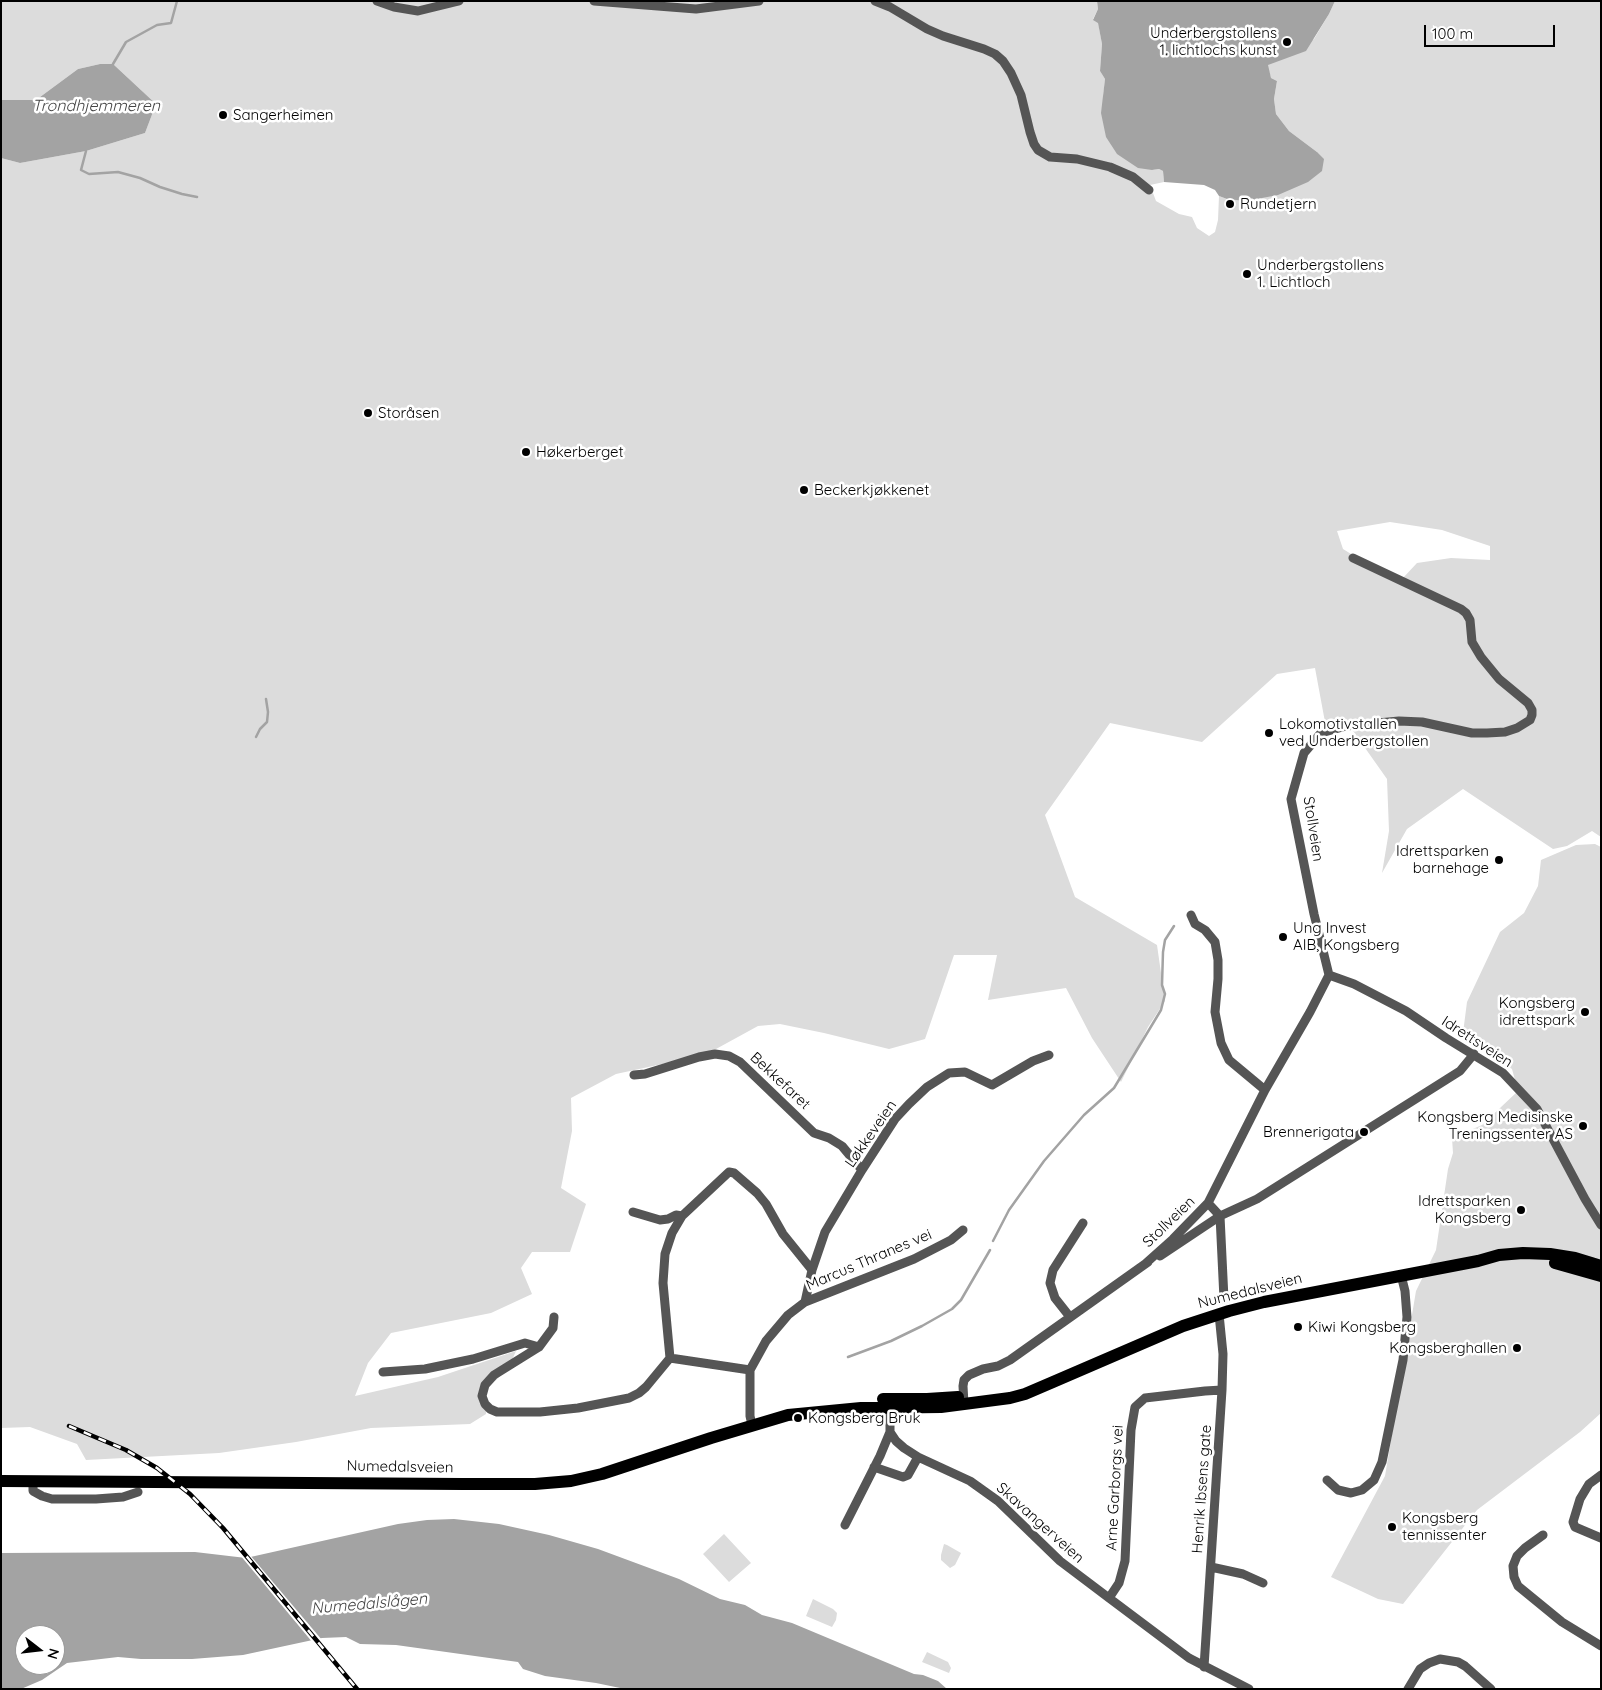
<!DOCTYPE html>
<html>
<head>
<meta charset="utf-8">
<style>
	body { margin:0 }
	#map { position:relative; width:1602px; height:1690px; overflow:hidden; background:#fff; font-family:Quicksand,sans-serif }
	canvas { display:block }
	.frame { position:absolute; inset:0; border:2px solid #000; pointer-events:none }
	.north { position:absolute; left:15px; top:1625px; width:50px; height:50px; box-sizing:border-box; background:#fff; border:1px solid #999; border-radius:50%; rotate:106deg; font-size:14px; font-weight:700; line-height:20px; text-align:center; color:#000 }
	.north::after { content:''; display:block; margin:auto; width:18px; height:22px; background:#000; clip-path:polygon(50% 0,100% 100%,50% 72%,0 100%) }
	.scale { position:absolute; left:1424px; top:25px; width:131px; height:22px; box-sizing:border-box; border:2px solid #000; border-top:0; padding-left:6px; font-size:15px; line-height:18px; white-space:nowrap; color:#000; -webkit-text-stroke:4px #fff; paint-order:stroke }
</style>
</head>
<body>
<div id="map">
<canvas width="1602" height="1690"></canvas>
<div class="frame"></div>
<div class="north">N</div>
<div class="scale">100 m</div>
</div>
<script>
const ctx = document.querySelector('canvas').getContext('2d');
ctx.lineJoin = 'round';
function fill(path, color) {
  ctx.fillStyle = color;
  ctx.fill(path, 'evenodd');
}
function poly(rows) {
  const path = new Path2D();
  for (const r of rows) {
    path.moveTo(r[0], r[1]);
    for (let i = 2; i < r.length; i += 2) path.lineTo(r[i], r[i + 1]);
  }
  return path;
}
function strokePath(path, color, width, dash) {
  ctx.strokeStyle = color;
  ctx.lineWidth = width;
  ctx.lineCap = dash ? 'butt' : 'round';
  ctx.setLineDash(dash || []);
  ctx.stroke(path);
}
function write(font, color, halo, rows, align = 'center') {
  ctx.font = font + ' Quicksand,sans-serif';
  ctx.lineWidth = 5;
  ctx.setLineDash([]);
  ctx.textBaseline = 'middle';
  ctx.strokeStyle = halo;
  ctx.fillStyle = color;
  for (const [text, x, y, turn = 0] of rows) {
    ctx.save();
    ctx.translate(x, y);
    ctx.rotate((+turn || 0) * Math.PI / 180);
    ctx.textAlign = isNaN(turn) ? turn : align;
    if (halo) ctx.strokeText(text, 0, 0);
    ctx.fillText(text, 0, 0);
    ctx.restore();
  }
}
const green = poly([
	[1,1,1097,1,1098,9,1093,19,1098,22,1102,44,1100,71,1105,79,1103,97,1152,170,1159,169,1163,171,1164,182,1150,185,1156,201,1179,214,1192,217,1197,228,1209,236,1215,232,1218,220,1219,196,1227,199,1317,152,1289,131,1276,114,1274,99,1277,81,1271,78,1267,65,1314,39,1329,14,1335,1,1601,1,1601,837,1592,831,1567,846,1553,849,1463,789,1407,829,1382,873,1389,831,1387,779,1346,721,1325,722,1315,668,1277,674,1202,742,1110,723,1045,815,1075,897,1157,945,1165,1001,1148,1027,1121,1082,1092,1038,1066,988,988,1000,997,955,954,955,925,1039,889,1049,824,1033,780,1024,758,1026,716,1049,667,1063,616,1074,571,1098,572,1131,561,1188,586,1204,570,1252,532,1252,521,1268,532,1294,491,1313,391,1333,368,1363,355,1396,438,1377,516,1351,508,1369,486,1389,486,1414,470,1424,371,1428,296,1442,219,1453,86,1460,77,1444,30,1427,1,1428,1,158,20,163,86,151,145,133,156,104,113,64,100,64,78,69,36,100,1,100],
	[1390,522,1442,530,1490,546,1490,560,1451,558,1417,563,1402,579,1385,575,1343,549,1337,531],
	[1595,844,1601,847,1601,1413,1580,1432,1477,1510,1403,1604,1378,1599,1331,1577,1385,1476,1416,1291,1436,1250,1448,1169,1453,1153,1452,1138,1482,1125,1518,1091,1512,1069,1463,1033,1467,1002,1500,932,1524,913,1538,886,1541,860,1576,845],
	[724,1534,751,1563,729,1582,703,1554],
	[944,1544,947,1545,961,1553,955,1565,950,1568,941,1560,941,1555],
	[813,1599,833,1609,837,1613,836,1620,832,1627,806,1616],
	[927,1652,948,1662,951,1668,949,1673,922,1662]
]);
const water = poly([
	[1097,1,1335,1,1329,14,1306,51,1268,65,1271,78,1277,81,1274,99,1276,114,1289,131,1317,152,1324,159,1322,171,1308,182,1278,195,1246,201,1227,199,1219,196,1215,190,1204,185,1164,182,1163,171,1159,169,1152,170,1138,168,1117,154,1106,137,1101,113,1105,79,1100,71,1102,44,1098,23,1093,20,1098,9],
	[100,64,113,64,156,104,145,133,86,151,20,163,1,158,1,100,36,100,78,69],
	[454,1519,499,1524,549,1535,598,1549,679,1579,720,1599,745,1605,762,1615,792,1623,914,1674,923,1675,938,1681,947,1689,625,1689,596,1683,545,1676,523,1669,518,1662,396,1645,360,1644,346,1637,322,1638,243,1655,192,1659,141,1659,118,1657,67,1663,42,1680,21,1689,1,1689,1,1553,195,1552,246,1558,398,1524,427,1520],
	[25,1635,55,1635,55,1665,25,1665]
]);
const pier = poly([
	[240,1555,250,1555,322,1640,313,1643]
]);
const stream = poly([
	[113,64,126,42,157,25,171,23,177,1],
	[86,151,81,170,89,174,118,172,140,178,160,187,182,194,197,197],
	[256,737,260,729,267,722,268,712,266,699],
	[993,1241,1009,1210,1044,1161,1084,1115,1114,1088,1161,1010,1165,994,1162,985,1163,952,1165,940,1174,926],
	[848,1357,891,1341,922,1326,952,1309,961,1300,990,1250]
]);
const street = poly([
	[377,1,394,7,418,11,459,1],
	[594,1,696,9,759,1],
	[875,1,890,7,927,29,943,36,984,49,995,54,1003,61,1011,73,1021,95,1030,132,1034,144,1038,150,1050,157,1077,159,1110,167,1133,177,1149,190],
	[1191,915,1195,924,1205,930,1215,942,1218,960,1218,979,1215,1012,1221,1043,1229,1060,1265,1090],
	[1329,975,1354,984,1406,1011,1446,1038,1503,1073,1537,1109,1585,1199,1601,1225],
	[634,1075,645,1074,699,1057,715,1054,729,1056,740,1062,814,1133,829,1138,842,1146,862,1170],
	[1208,1203,1220,1216,1224,1299],
	[633,1212,660,1220,668,1219,676,1215,682,1216],
	[1160,1256,1220,1216,1257,1199,1460,1071,1474,1054],
	[1145,1264,1173,1239,1208,1203,1265,1090,1310,1012,1329,975,1314,914,1291,799,1304,753,1321,733,1346,726,1399,721,1422,722,1472,733,1487,733,1505,732,1517,728,1530,720,1532,715,1532,710,1528,703,1499,679,1481,657,1472,642,1470,620,1466,613,1461,609,1353,558],
	[805,1302,812,1270,825,1232,862,1170,895,1119,909,1104,927,1087,949,1073,965,1072,992,1085,1033,1061,1049,1055],
	[554,1317,553,1328,539,1347,494,1375,485,1385,482,1396,485,1404,490,1409,497,1412,540,1412,578,1408,629,1398,639,1393,646,1387,670,1358],
	[1070,1317,1055,1298,1050,1283,1053,1270,1083,1223],
	[750,1370,670,1358,663,1283,665,1254,672,1233,682,1216,729,1172,734,1173,757,1193,766,1204,783,1234,812,1270],
	[383,1372,425,1369,473,1359,525,1343,539,1347],
	[890,1402,890,1432,896,1441,904,1448,918,1457,970,1481,998,1501,1060,1561,1109,1598,1189,1658,1249,1689],
	[964,1404,963,1386,964,1380,969,1375,983,1369,998,1366,1010,1360,1148,1262],
	[752,1425,750,1416,750,1370,766,1341,788,1315,805,1302,914,1259,951,1240,963,1230],
	[874,1467,903,1477,908,1475,918,1457],
	[1601,1475,1589,1484,1580,1499,1573,1522,1575,1527,1601,1538],
	[1327,1480,1338,1490,1351,1493,1362,1490,1374,1480,1382,1462,1403,1360,1407,1317,1405,1291,1401,1275],
	[33,1481,33,1491,42,1496,52,1499,96,1499,123,1497,138,1492],
	[845,1525,880,1456,890,1432],
	[1543,1535,1525,1548,1517,1556,1513,1566,1514,1577,1518,1586,1562,1622,1601,1646],
	[1211,1567,1243,1574,1263,1583],
	[1109,1598,1119,1583,1125,1561,1131,1430,1135,1407,1145,1398,1205,1391,1222,1390],
	[1204,1667,1222,1390,1223,1354,1219,1314],
	[1408,1689,1420,1669,1429,1663,1440,1659,1458,1662,1465,1666,1491,1689]
]);
const primary = poly([
	[1555,1263,1601,1276],
	[883,1399,927,1399,958,1397],
	[1,1481,462,1484,535,1484,571,1481,602,1474,711,1438,788,1415,861,1408,941,1407,1010,1398,1025,1394,1053,1382,1183,1326,1229,1311,1264,1302,1478,1261,1499,1255,1523,1253,1550,1254,1575,1258,1601,1266]
]);
const rail = poly([
	[69,1426,126,1450,157,1468,190,1494,223,1528,357,1689]
]);
const markers = [
	[1287,42,5,"#000"],
	[223,115,5,"#000"],
	[1230,204,5,"#000"],
	[1247,274,5,"#000"],
	[368,413,5,"#000"],
	[526,452,5,"#000"],
	[804,490,5,"#000"],
	[1269,733,5,"#000"],
	[1499,860,5,"#000"],
	[1283,937,5,"#000"],
	[1585,1012,5,"#000"],
	[1583,1126,5,"#000"],
	[1364,1132,5,"#000"],
	[1521,1210,5,"#000"],
	[1298,1327,5,"#000"],
	[1517,1348,5,"#000"],
	[798,1418,5,"#000"],
	[1392,1527,5,"#000"]
];
const poiNames = [
	["Underbergstollens",1277,33,"right"],
	["1. lichtlochs kunst",1277,50,"right"],
	["Sangerheimen",233,115],
	["Rundetjern",1240,204],
	["Underbergstollens",1257,265],
	["1. Lichtloch",1257,282],
	["Storåsen",378,413],
	["Høkerberget",536,452],
	["Beckerkjøkkenet",814,490],
	["Lokomotivstallen",1279,724],
	["ved Underbergstollen",1279,741],
	["Idrettsparken",1489,851,"right"],
	["barnehage",1489,868,"right"],
	["Ung Invest",1293,928],
	["AIB, Kongsberg",1293,945],
	["Kongsberg",1575,1003,"right"],
	["idrettspark",1575,1020,"right"],
	["Kongsberg Medisinske",1573,1117,"right"],
	["Treningssenter AS",1573,1134,"right"],
	["Brennerigata",1354,1132,"right"],
	["Idrettsparken",1511,1201,"right"],
	["Kongsberg",1511,1218,"right"],
	["Kiwi Kongsberg",1308,1327],
	["Kongsberghallen",1507,1348,"right"],
	["Kongsberg Bruk",808,1418],
	["Kongsberg",1402,1518],
	["tennissenter",1402,1535]
];
const streetNames = [
	["Stollveien",1313,829,81],
	["Idrettsveien",1477,1042,33],
	["Bekkefaret",780,1081,43],
	["Løkkeveien",871,1134,-55],
	["Stollveien",1169,1222,-44],
	["Marcus Thranes vei",869,1260,-23],
	["Numedalsveien",1250,1291,-14],
	["Numedalsveien",400,1467,1],
	["Arne Garborgs vei",1115,1488,-87],
	["Henrik Ibsens gate",1202,1489,-86],
	["Skavangerveien",1040,1523,42]
];
const waterNames = [
	["Trondhjemmeren",96,106],
	["Numedalslågen",369,1604,-5]
];
fill(green, '#dcdcdc');
fill(water, '#a3a3a3');
fill(pier, '#fff');
strokePath(stream, '#a3a3a3', 2.5);
strokePath(street, '#555', 9);
strokePath(primary, '#000', 12);
strokePath(rail, '#000', 4.5);
strokePath(rail, '#fff', 2.5, [8]);
for (const [x, y, r, color] of markers) {
  const dot = new Path2D();
  dot.arc(x, y, r, 0, 2 * Math.PI);
  ctx.fillStyle = color;
  ctx.fill(dot);
  strokePath(dot, '#fff', 2);
}
write('15px', '#000', '#fff', poiNames, 'left');
write('15px', '#000', '#fff', streetNames);
write('italic 16px', '#444', '#fff', waterNames);
</script>
</body>
</html>
